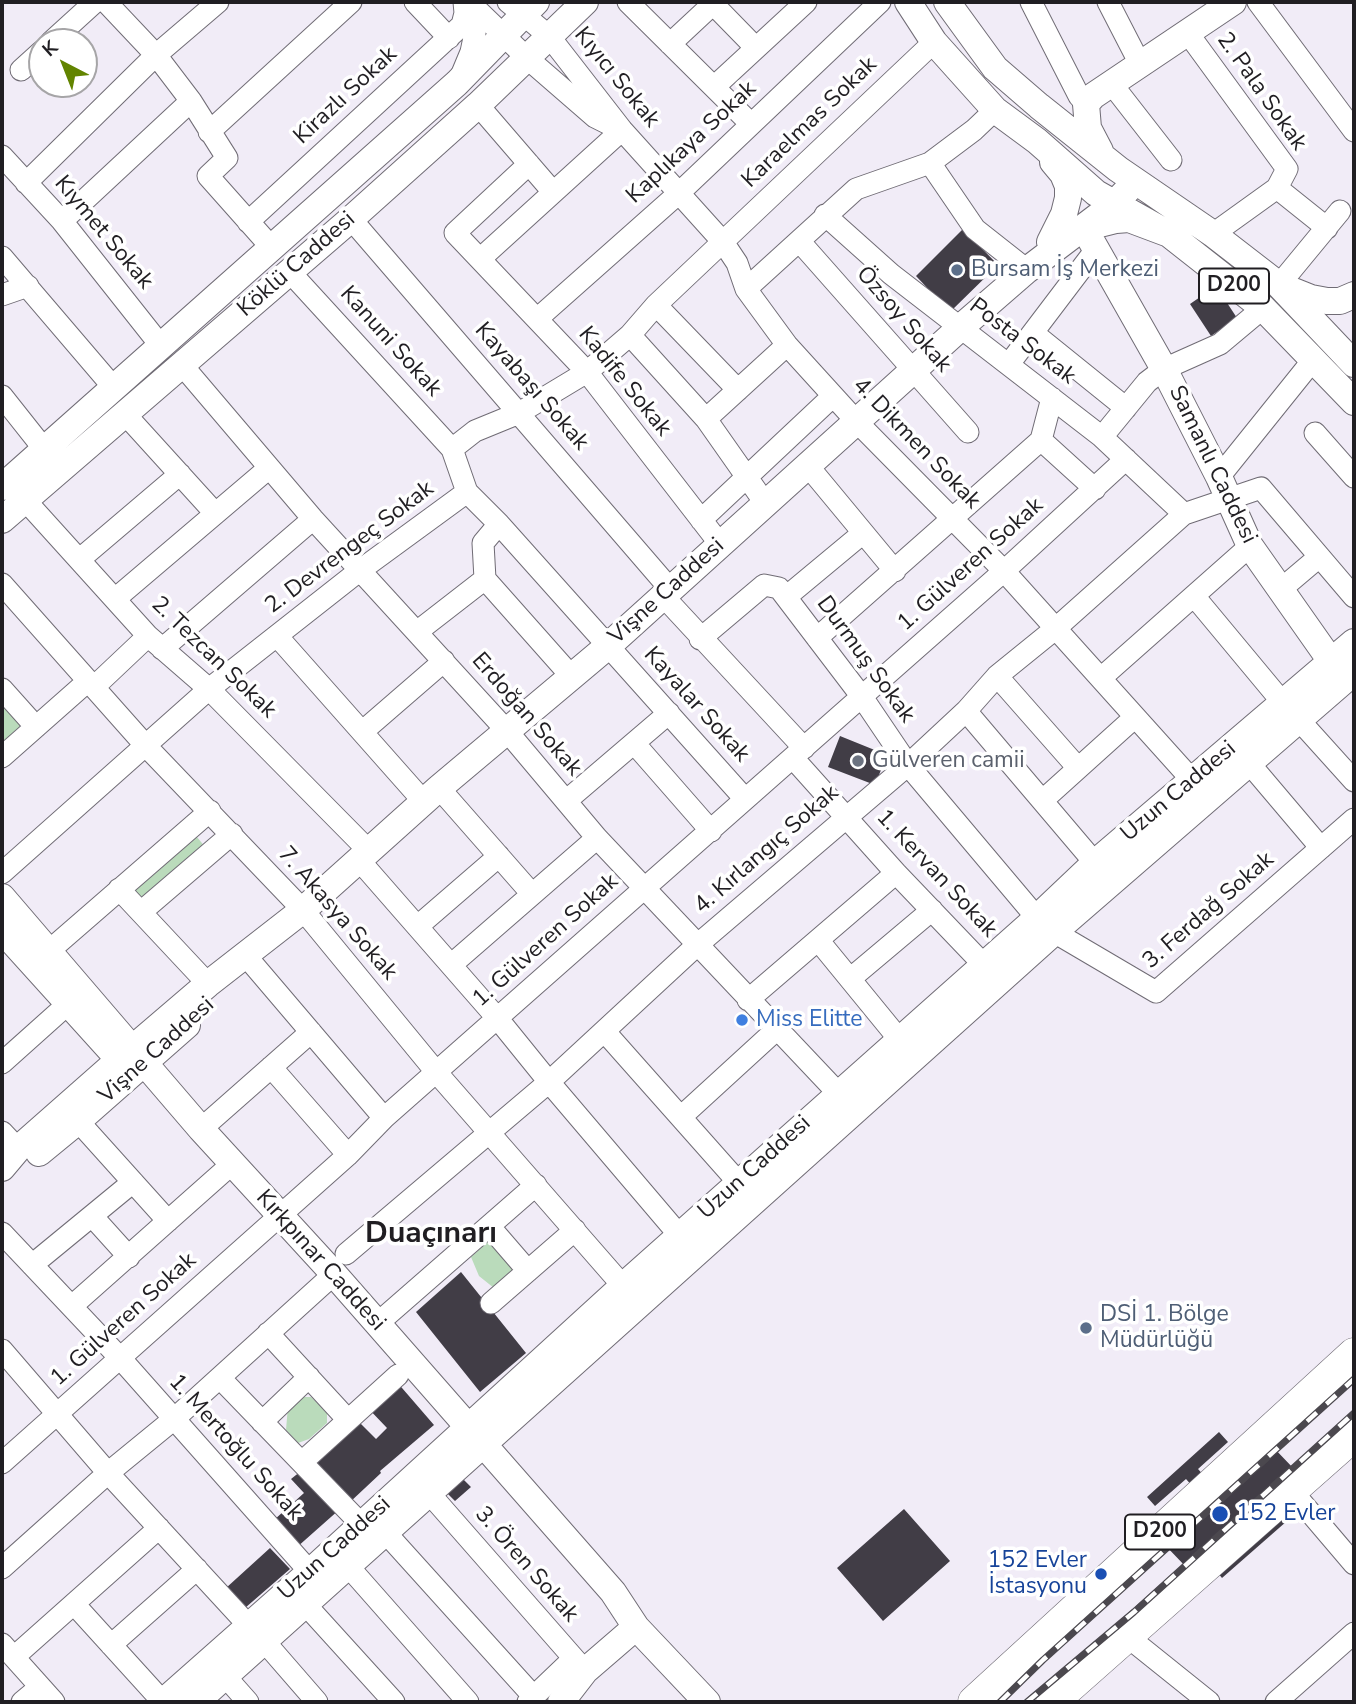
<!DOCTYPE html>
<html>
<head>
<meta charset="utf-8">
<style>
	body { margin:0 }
	#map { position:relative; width:1356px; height:1704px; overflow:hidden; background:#f1ecf7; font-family:"Nunito Sans",sans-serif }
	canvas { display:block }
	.frame { position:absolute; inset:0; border:4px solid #201e22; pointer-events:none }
	.north { position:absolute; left:28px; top:28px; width:70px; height:70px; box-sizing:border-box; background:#fff; border:2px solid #a6a5a7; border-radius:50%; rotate:318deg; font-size:19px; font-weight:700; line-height:28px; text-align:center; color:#201e22 }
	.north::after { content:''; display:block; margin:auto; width:24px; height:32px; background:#628400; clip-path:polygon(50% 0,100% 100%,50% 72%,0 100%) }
</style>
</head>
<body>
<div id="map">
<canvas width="1356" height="1704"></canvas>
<div class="frame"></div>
<div class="north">K</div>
</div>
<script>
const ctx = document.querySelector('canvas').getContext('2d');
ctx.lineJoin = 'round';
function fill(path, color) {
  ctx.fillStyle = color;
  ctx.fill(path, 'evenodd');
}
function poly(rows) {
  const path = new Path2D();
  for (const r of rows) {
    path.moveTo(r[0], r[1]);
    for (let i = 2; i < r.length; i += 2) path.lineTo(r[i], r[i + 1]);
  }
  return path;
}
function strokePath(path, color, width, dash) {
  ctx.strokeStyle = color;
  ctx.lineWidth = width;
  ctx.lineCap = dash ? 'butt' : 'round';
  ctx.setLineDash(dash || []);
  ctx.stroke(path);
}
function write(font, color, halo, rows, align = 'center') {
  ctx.font = font + ' "Nunito Sans",sans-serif';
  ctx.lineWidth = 7;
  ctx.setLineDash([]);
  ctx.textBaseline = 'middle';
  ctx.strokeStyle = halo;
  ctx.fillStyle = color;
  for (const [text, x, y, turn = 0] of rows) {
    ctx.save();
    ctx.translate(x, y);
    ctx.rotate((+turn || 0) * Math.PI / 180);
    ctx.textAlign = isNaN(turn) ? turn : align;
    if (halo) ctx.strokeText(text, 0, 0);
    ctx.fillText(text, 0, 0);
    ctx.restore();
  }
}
const green = poly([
	[2,703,23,726,2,746],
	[192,831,206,848,141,906,126,889],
	[490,1240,516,1269,494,1288,479,1276,471,1257],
	[300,1397,311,1397,327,1412,327,1423,309,1439,298,1443,286,1430,288,1406]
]);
const building = poly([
	[963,229,998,265,950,312,916,276],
	[1216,286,1237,318,1211,336,1190,304],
	[840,736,887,755,875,785,828,767],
	[461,1272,526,1353,480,1392,416,1312],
	[396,1381,434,1425,380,1471,381,1473,349,1503,307,1460,353,1416,376,1439,387,1428,365,1405],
	[1219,1432,1228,1442,1198,1469,1220,1493,1272,1446,1295,1470,1287,1504,1295,1514,1222,1578,1214,1568,1187,1568,1164,1544,1208,1504,1186,1479,1155,1506,1147,1497],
	[306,1467,340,1509,296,1548,274,1520,304,1493,291,1479],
	[457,1473,471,1487,455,1501,441,1487],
	[904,1509,950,1561,883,1621,837,1568],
	[270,1548,290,1569,245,1608,226,1588]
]);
const minor = poly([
	[106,2,156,55,191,101,227,158,208,176,272,248],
	[415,2,449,38],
	[469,2,527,58,595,117,611,125],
	[508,2,549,36,622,130,723,242,737,263,746,289,787,345,857,422,1004,571,1192,780],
	[628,2,751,124],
	[1031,2,1079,96,1086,104],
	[1108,2,1141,66],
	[1258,2,1354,131],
	[713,4,756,48],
	[1187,32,1287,169,1277,188,1213,234],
	[51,42,95,2],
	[670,44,715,2],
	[21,70,42,51],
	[461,76,471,52,475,33,469,7],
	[1111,83,1171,160],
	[714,87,806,2],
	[478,105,553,192],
	[209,132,351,2],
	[2,156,62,221,161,346],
	[930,163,975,229,1027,270],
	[529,164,455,233,587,372,720,544],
	[26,183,156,55,218,2],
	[1277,188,1327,228],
	[825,215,891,274,1102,437,1184,514],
	[351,219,671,590],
	[62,221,191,101],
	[248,222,462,25,465,13,464,2],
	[800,242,968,432],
	[2,257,114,388],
	[480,259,622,130],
	[289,271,452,449],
	[1279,285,1340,211],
	[746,289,856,189,930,163,974,130,995,110],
	[2,295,28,286],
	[656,305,738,390],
	[537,319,679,193,880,2],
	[1033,333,1126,408],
	[630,335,706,419,765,503],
	[1009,364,1097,248],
	[182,365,313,519,507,731,597,838,838,1093],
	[2,396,44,449],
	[125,414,214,512],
	[706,419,787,345],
	[1315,433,1354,477],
	[1102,437,1147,382,1164,369,1220,344,1263,308],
	[1041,440,1095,489],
	[808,466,895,571],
	[1219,477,1313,360],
	[467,492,499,524,745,799],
	[25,500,148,636,209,689,369,851],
	[701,520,833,396],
	[80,559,180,474],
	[485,579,572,677],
	[2,584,146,746,303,910,437,1073,623,1286],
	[1280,590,1319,557],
	[1194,596,1283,703],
	[664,597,804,748],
	[786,597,863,533],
	[115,599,269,468],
	[418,631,485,579,483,543,499,524],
	[277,636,424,802],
	[817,638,1041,440,1052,398],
	[700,639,764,585,779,588,862,697,908,765,1037,918,1054,932,1156,992,1354,819],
	[162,649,313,519],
	[997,676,1078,768],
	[1101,678,1250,546],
	[94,687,148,636],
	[2,689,36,727],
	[966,711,1095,863],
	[1299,720,1354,781],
	[362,732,444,661],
	[634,743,711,831],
	[2,757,88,681],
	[793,758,896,873,984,965],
	[1249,763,1321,848],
	[439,788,532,894],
	[1043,800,1134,718],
	[566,801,669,713],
	[359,860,498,1019,549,1082,680,1236],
	[2,873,209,689,359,571,467,492,452,449,475,431,519,413,587,372,630,335,656,305,934,42],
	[119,889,208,984],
	[141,912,232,834],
	[418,926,499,856],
	[818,940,899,1039],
	[50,950,210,811],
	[252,963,384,1118],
	[451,965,597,838],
	[850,979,932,910],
	[748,1000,896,873],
	[605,1032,739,1183],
	[2,1063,69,1003],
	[271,1067,348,1155],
	[682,1116,776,1030],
	[78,1121,168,1221],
	[201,1129,311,1032],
	[2,1132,18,1149],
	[92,1216,129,1257],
	[490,1227,528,1271],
	[2,1233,121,1359,310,1572],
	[346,1254,549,1082,696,946,908,765,966,711,997,676,1055,629,1184,514,1261,488,1354,597],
	[32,1265,133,1182],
	[491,1303,575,1230],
	[72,1306,232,1164],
	[378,1323,536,1185],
	[268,1333,348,1420],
	[2,1350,108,1473,249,1626],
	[220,1378,362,1525],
	[262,1422,309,1377],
	[302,1462,398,1375],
	[2,1463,348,1155,384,1118,1004,571,1126,459],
	[1291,1490,1354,1564],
	[429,1493,585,1671],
	[385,1532,534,1697],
	[348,1566,468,1702],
	[2,1568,108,1473,174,1419,334,1274],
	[74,1604,163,1702],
	[305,1604,394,1702],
	[1128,1637,1209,1702],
	[264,1641,317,1702],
	[2,1644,54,1702],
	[111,1645,197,1569],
	[14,1657,159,1528],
	[225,1676,248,1702],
	[22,1702,40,1687],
	[528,1702,573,1659],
	[1276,1702,1354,1633]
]);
const major = poly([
	[908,2,934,42,995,110,1037,141,1096,193,1169,234,1263,308,1354,402],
	[947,2,995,68,1039,106,1118,169,1213,234,1279,285,1354,364],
	[1100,151,1088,128,1086,104,1093,96,1233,2],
	[1169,234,1129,219,1116,220,1084,228,1164,369,1219,477,1250,546,1340,674],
	[1050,242,1064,214,1068,198,1068,186,1063,174,1053,162],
	[1286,288,1311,298,1327,301,1340,301,1354,295],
	[2,487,457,83,536,2],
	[2,520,351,219,478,105,585,2],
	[2,897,201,1129,334,1274,613,1592,636,1627,707,1702],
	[2,930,115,1055],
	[39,1153,78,1121,187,1025],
	[2,1168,18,1149,119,1060,208,984,303,910,439,788,608,646,960,328,1027,270,1114,204,1135,182],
	[163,1702,310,1572,623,1286,1037,918,1095,863,1354,642],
	[196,1702,1054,932,1354,672],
	[561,1702,585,1671,636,1627]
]);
const highway = poly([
	[974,1702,1354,1354],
	[1052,1702,1354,1435]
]);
const rail = poly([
	[1000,1702,1043,1660,1354,1379],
	[1027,1702,1134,1612,1354,1413]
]);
const markers = [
	[957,270,7,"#5c6f8a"],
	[858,761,7,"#6b7280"],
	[742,1020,7,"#3f7fe0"],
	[1086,1328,7,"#5c6f8a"],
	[1220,1514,9,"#1a4fb4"],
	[1101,1574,7,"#1a4fb4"]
];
const shields = [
	[1234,286,70],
	[1160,1532,70]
];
const shieldNames = [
	["D200",1234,286],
	["D200",1160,1532]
];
const streetNames = [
	["Kıyıcı Sokak",616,78,51],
	["2. Pala Sokak",1261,92,55],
	["Kirazlı Sokak",346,96,-43],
	["Karaelmas Sokak",810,123,-44],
	["Kaplıkaya Sokak",692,143,-43],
	["Kıymet Sokak",103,233,50],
	["Köklü Caddesi",297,265,-41],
	["Özsoy Sokak",903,320,49],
	["Kanuni Sokak",390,342,48],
	["Posta Sokak",1022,342,37],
	["Kadife Sokak",624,382,51],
	["Kayabaşı Sokak",531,387,49],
	["4. Dikmen Sokak",916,444,46],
	["Samanlı Caddesi",1212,465,64],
	["2. Devrengeç Sokak",350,548,-37],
	["1. Gülveren Sokak",971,565,-42],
	["Vişne Caddesi",667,592,-42],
	["2. Tezcan Sokak",213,658,44],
	["Durmuş Sokak",865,660,54],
	["Kayalar Sokak",696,705,48],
	["Erdoğan Sokak",526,715,49],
	["Uzun Caddesi",1179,792,-40],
	["4. Kırlangıç Sokak",767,850,-41],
	["1. Kervan Sokak",936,874,47],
	["3. Ferdağ Sokak",1209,911,-41],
	["7. Akasya Sokak",337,914,49],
	["1. Gülveren Sokak",546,941,-42],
	["Vişne Caddesi",157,1051,-42],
	["Uzun Caddesi",755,1168,-42],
	["Kırkpınar Caddesi",320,1261,48],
	["1. Gülveren Sokak",124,1320,-42],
	["1. Mertoğlu Sokak",235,1448,48],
	["Uzun Caddesi",335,1549,-42],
	["3. Ören Sokak",526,1565,49]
];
const serviceNames = [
	["Bursam İş Merkezi",971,270],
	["DSİ 1. Bölge",1100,1315],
	["Müdürlüğü",1100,1341]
];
const worshipNames = [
	["Gülveren camii",872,761]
];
const shopNames = [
	["Miss Elitte",756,1020]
];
const transitNames = [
	["152 Evler",1236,1514],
	["152 Evler",1087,1561,"right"],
	["İstasyonu",1087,1587,"right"]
];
const districtNames = [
	["Duaçınarı",431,1235]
];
fill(green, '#badbbb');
fill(building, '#413d46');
strokePath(minor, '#706c75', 23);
strokePath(major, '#706c75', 28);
strokePath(highway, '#706c75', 33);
strokePath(minor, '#fff', 21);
strokePath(major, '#fff', 26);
strokePath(highway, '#fff', 32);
strokePath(rail, '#4b484e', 7);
strokePath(rail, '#fff', 4.5, [13]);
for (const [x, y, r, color] of markers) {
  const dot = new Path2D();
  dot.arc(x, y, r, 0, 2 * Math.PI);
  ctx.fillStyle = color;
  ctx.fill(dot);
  strokePath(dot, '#fff', 2.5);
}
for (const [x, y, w] of shields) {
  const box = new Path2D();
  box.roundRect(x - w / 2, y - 17.5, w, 35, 5);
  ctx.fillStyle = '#fff';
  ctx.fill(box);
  strokePath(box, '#201e22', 2);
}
write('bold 21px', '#201e22', null, shieldNames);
write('23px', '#201e22', '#fff', streetNames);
write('23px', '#4e5e75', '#fff', serviceNames, 'left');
write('23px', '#5b616d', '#fff', worshipNames, 'left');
write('23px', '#366cbe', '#fff', shopNames, 'left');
write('23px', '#164399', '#fff', transitNames, 'left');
write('bold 30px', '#201e22', '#fff', districtNames);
</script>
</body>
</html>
